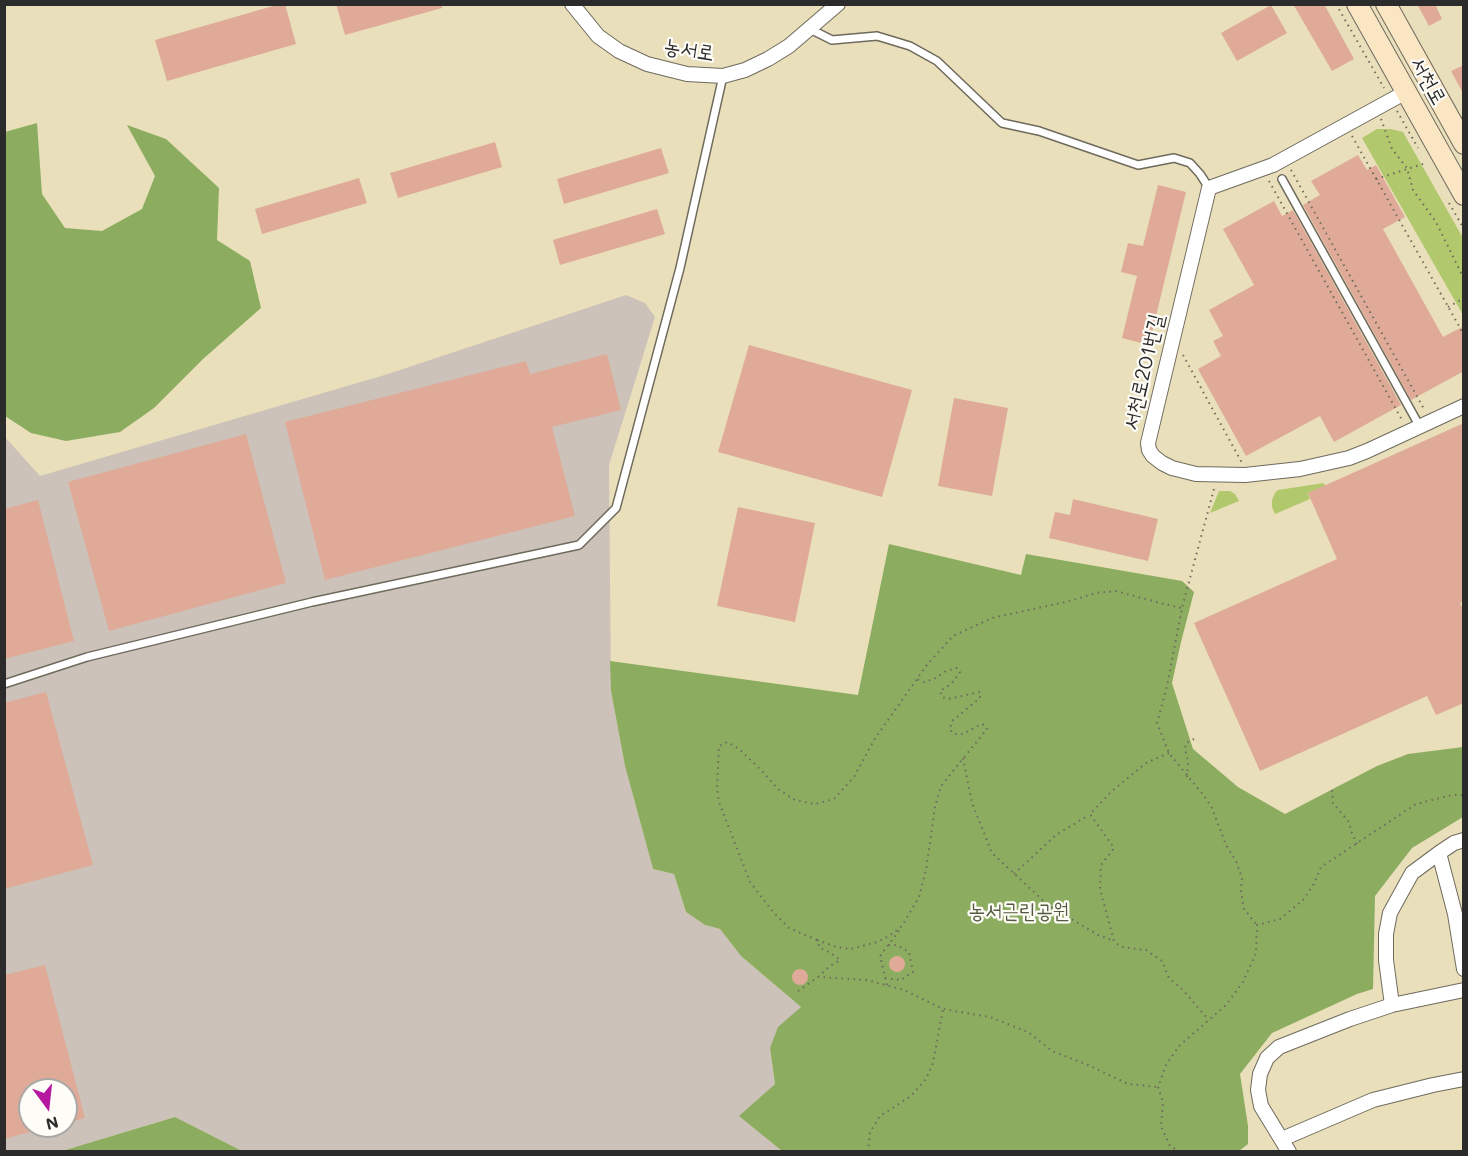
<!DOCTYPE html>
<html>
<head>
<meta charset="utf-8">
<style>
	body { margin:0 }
	#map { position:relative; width:1468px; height:1156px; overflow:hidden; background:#e9dfba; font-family:Mali,sans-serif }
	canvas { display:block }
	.frame { position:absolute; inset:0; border:6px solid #2b2b2b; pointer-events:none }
	.north { position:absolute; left:18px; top:1078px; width:60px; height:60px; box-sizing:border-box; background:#fdfcf7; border:2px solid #a9a8a5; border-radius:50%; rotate:165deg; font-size:16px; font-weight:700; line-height:24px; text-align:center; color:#2b2b2b }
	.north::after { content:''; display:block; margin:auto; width:21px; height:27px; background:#b5179e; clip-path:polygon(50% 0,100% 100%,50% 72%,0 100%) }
</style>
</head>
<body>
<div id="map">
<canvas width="1468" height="1156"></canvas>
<div class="frame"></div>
<div class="north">N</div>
</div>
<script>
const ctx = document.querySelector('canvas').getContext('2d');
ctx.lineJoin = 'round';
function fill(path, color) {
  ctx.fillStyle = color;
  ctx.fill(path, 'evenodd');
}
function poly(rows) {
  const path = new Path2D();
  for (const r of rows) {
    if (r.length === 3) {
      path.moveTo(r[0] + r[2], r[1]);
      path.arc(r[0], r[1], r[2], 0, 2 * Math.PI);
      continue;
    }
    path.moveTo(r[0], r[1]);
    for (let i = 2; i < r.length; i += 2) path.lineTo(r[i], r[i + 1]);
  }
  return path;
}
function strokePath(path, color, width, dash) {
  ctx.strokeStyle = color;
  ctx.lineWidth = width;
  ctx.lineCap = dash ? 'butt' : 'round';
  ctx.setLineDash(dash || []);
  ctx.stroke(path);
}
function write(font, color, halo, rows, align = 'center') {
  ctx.font = font + ' Mali,"Poor Story",sans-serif';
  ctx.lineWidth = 4.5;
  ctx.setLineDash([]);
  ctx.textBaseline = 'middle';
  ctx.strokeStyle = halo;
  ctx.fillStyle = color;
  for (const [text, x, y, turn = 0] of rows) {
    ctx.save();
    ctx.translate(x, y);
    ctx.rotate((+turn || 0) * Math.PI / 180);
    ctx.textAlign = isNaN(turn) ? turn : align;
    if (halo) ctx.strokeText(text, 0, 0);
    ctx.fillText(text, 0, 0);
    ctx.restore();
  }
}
const industrial = poly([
	[626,295,645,303,655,317,609,465,611,691,625,766,653,869,674,874,686,912,705,925,720,929,741,956,801,1007,770,1048,775,1084,740,1116,782,1151,589,1152,585,1150,582,1152,242,1151,175,1117,62,1151,5,1151,4,436,40,476,388,374],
	[30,1090,66,1090,66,1126,30,1126]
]);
const green = poly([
	[1377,129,1391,129,1403,132,1463,238,1463,315,1362,138],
	[1324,483,1325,486,1308,493,1310,499,1275,514,1272,507,1272,500,1275,493,1278,490],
	[1219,491,1230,491,1235,494,1239,501,1210,513]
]);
const forest = poly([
	[37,123,42,194,65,228,102,231,142,209,155,176,127,125,166,139,219,188,217,240,250,261,261,308,203,359,154,408,120,432,66,441,31,433,5,416,5,132],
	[889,544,1021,575,1026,554,1182,581,1194,592,1181,642,1172,683,1193,749,1238,787,1285,814,1377,766,1408,754,1463,747,1463,817,1412,848,1375,896,1373,989,1357,994,1272,1033,1240,1074,1248,1126,1248,1144,1239,1151,782,1151,739,1116,775,1084,770,1048,778,1027,801,1007,741,956,720,929,705,925,686,912,674,874,653,869,625,766,611,691,610,661,858,695],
	[175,1117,242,1151,62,1151]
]);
const building = poly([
	[280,4,285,4,296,44,167,81,155,40],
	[336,4,442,4,442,8,345,35],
	[1293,4,1324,4,1354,59,1332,71],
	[1417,4,1435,4,1442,19,1429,26],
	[1271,5,1287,33,1237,61,1221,33],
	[1464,65,1464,95,1451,71],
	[495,142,502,167,398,198,390,173],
	[661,148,669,173,564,204,557,179],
	[1358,155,1367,170,1376,165,1405,217,1383,229,1443,337,1464,326,1464,371,1411,400,1303,205,1320,195,1311,181],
	[359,178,367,203,262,234,255,209],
	[1158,185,1186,192,1149,345,1122,338,1137,276,1121,272,1128,243,1143,246],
	[1274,201,1282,216,1293,210,1401,405,1334,442,1320,416,1246,456,1198,369,1221,356,1213,341,1223,336,1209,310,1254,285,1223,229],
	[657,209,665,234,560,265,553,240],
	[749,345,912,390,882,497,718,452],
	[607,354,621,410,552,427,575,516,325,580,285,422,526,361,530,374],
	[954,398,1008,408,992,496,938,486],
	[1464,423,1464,601,1460,603,1464,612,1464,703,1436,715,1427,696,1260,771,1194,623,1337,559,1308,493],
	[246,434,286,583,109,631,68,482],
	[1073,499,1158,519,1148,561,1049,538,1055,512,1070,515],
	[38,500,74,641,4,659,4,509],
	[738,507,815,523,795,622,717,606],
	[46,692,93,865,4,889,4,703],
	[897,964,8],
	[45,965,85,1118,66,1123,66,1090,30,1090,30,1132,4,1139,4,975],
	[800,977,8]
]);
const path = poly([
	[1336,4,1384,88],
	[1397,111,1418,148],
	[1381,119,1392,149,1407,168,1413,190,1436,222,1464,279],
	[1352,136,1464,335],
	[1291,170,1424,409],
	[1376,179,1426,163],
	[1269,181,1402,420],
	[1449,203,1464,229],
	[1448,307,1464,298],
	[1183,355,1242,463],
	[1214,489,1182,608,1167,686,1157,723,1169,753,1204,796,1212,808,1226,845,1236,861,1242,878,1241,891,1244,909,1257,925],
	[1169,753,1146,763,1112,791,1090,814,1114,848,1101,865,1100,889,1114,941,1121,947,1146,950,1162,961,1169,978,1183,990,1208,1019],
	[963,758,972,803,992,853,1048,905,1098,935,1114,941],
	[1187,777,1188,761,1185,749,1186,743,1194,739],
	[1332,790,1333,803,1349,822,1352,833,1357,844],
	[1014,874,1056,835,1089,815],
	[817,940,837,947,851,949,877,942,889,936,902,926,919,897,926,870,935,807,941,786,987,729,985,725,981,724,963,734,953,734,950,729,952,721,980,698,980,692,948,699,942,697,940,691,951,684,960,672,957,668,946,671,934,679,924,682,917,679],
	[818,977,830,966,840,960,829,952,820,948,817,940,789,928,773,912,750,882,719,802,717,788,719,746,727,742,739,749,761,770,778,789,795,800,815,804,834,799,854,777,874,740,926,666,953,636,992,618,1070,601,1096,593,1116,591,1160,603,1182,608],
	[885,978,901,980,913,972,909,952,897,945,888,945],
	[887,985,880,956,901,928],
	[798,991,818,977,867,980,904,990,943,1009,990,1017,1028,1032,1052,1051,1088,1065,1128,1084,1158,1087],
	[868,1152,870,1132,880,1116,911,1096,926,1079,933,1063,943,1009],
	[1180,1152,1170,1146,1161,1126,1163,1102,1158,1087,1166,1065,1179,1046,1226,1005,1243,982,1256,953,1257,925,1280,919,1303,900,1314,884,1321,867,1416,804,1452,795,1464,795]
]);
const lane = poly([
	[810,29,832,40,877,36,910,46,937,61,1002,123,1039,131,1138,165,1174,158,1190,163,1200,174,1209,188],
	[1282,179,1420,427],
	[4,684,87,657,312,602,579,545,616,508,680,268,723,76]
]);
const street = poly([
	[572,4,598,36,619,51,647,64,687,74,723,76,745,70,768,59,789,46,838,4],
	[1406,92,1273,165,1209,188,1148,443,1149,450,1153,456,1162,463,1172,468,1196,474,1245,475,1300,469,1349,458,1367,451,1464,406],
	[1439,853,1455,914,1464,969],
	[1392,1005,1386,960,1386,934,1390,913,1412,873,1439,853,1454,843,1464,840],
	[1282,1139,1373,1100,1433,1085,1464,1079],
	[1289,1152,1261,1106,1258,1090,1260,1074,1267,1058,1279,1047,1350,1019,1392,1005,1464,990]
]);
const secondary = poly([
	[1357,4,1464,195],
	[1386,4,1464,144]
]);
const streetNames = [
	["농서로",689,50,9],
	["서천로",1428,81,61],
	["서천로201번길",1144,372,-77]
];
const parkNames = [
	["농서근린공원",1019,912]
];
fill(industrial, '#ccc2b9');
fill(green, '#b1c86d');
fill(forest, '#8cac60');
fill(building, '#dfab98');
strokePath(lane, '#6e6a5d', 10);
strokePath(street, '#6e6a5d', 16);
strokePath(secondary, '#6e6a5d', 22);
strokePath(path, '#6e6a5d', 2, [1.5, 4.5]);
strokePath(lane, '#fff', 7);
strokePath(street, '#fff', 14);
strokePath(secondary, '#fbe6c4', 20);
write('21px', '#2b2b2b', '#fdfcf7', streetNames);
write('21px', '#535a3f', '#fdfcf7', parkNames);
</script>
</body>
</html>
